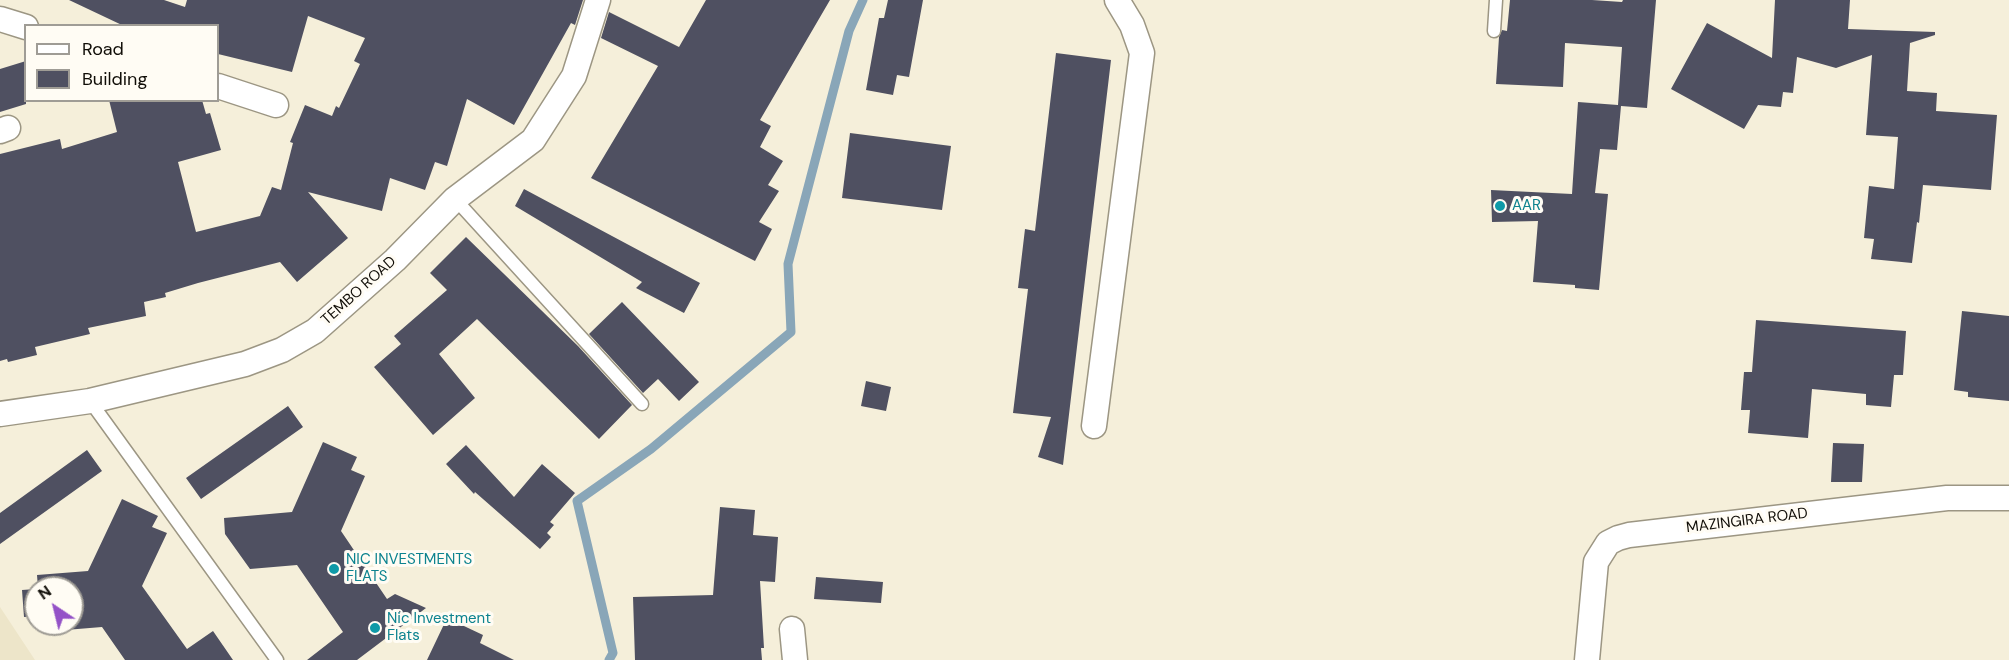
<!DOCTYPE html>
<html>
<head>
<meta charset="utf-8">
<style>
	body { margin:0 }
	#map { position:relative; width:2009px; height:660px; overflow:hidden; background:#f5efda; font-family:"DM Sans",sans-serif }
	canvas { display:block }
	.legend { position:absolute; left:24px; top:24px; width:195px; height:78px; box-sizing:border-box; background:#fffcf4; border:2px solid #9f9c95; margin:0; padding:8px 10px; list-style:none; font-size:18px; color:#100d07 }
	.legend li { display:flex; align-items:center; gap:12px; height:30px }
	.legend b { width:30px; border:2px solid #9f9c95 }
	.north { position:absolute; left:24px; top:576px; width:60px; height:60px; box-sizing:border-box; background:#fffcf4; border:2px solid #9f9c95; border-radius:50%; rotate:325deg; font-size:16px; font-weight:700; line-height:24px; text-align:center; color:#100d07 }
	.north::after { content:''; display:block; margin:auto; width:21px; height:27px; background:#9452c7; clip-path:polygon(50% 0,100% 100%,50% 72%,0 100%) }
</style>
</head>
<body>
<div id="map">
<canvas width="2009" height="660"></canvas>
<ul class="legend">
<li><b style="height:8px;background:#fff"></b>Road</li>
<li><b style="height:16px;background:#4f5061"></b>Building</li>
</ul>
<div class="north">N</div>
</div>
<script>
const ctx = document.querySelector('canvas').getContext('2d');
ctx.lineJoin = 'round';
function fill(path, color) {
  ctx.fillStyle = color;
  ctx.fill(path, 'evenodd');
}
function poly(rows) {
  const path = new Path2D();
  for (const r of rows) {
    path.moveTo(r[0], r[1]);
    for (let i = 2; i < r.length; i += 2) path.lineTo(r[i], r[i + 1]);
  }
  return path;
}
function strokePath(path, color, width, dash) {
  ctx.strokeStyle = color;
  ctx.lineWidth = width;
  ctx.lineCap = dash ? 'butt' : 'round';
  ctx.setLineDash(dash || []);
  ctx.stroke(path);
}
function write(font, color, halo, rows, align = 'center') {
  ctx.font = font + ' "DM Sans",sans-serif';
  ctx.lineWidth = 6;
  ctx.setLineDash([]);
  ctx.textBaseline = 'middle';
  ctx.strokeStyle = halo;
  ctx.fillStyle = color;
  for (const [text, x, y, turn = 0] of rows) {
    ctx.save();
    ctx.translate(x, y);
    ctx.rotate((+turn || 0) * Math.PI / 180);
    ctx.textAlign = isNaN(turn) ? turn : align;
    if (halo) ctx.strokeText(text, 0, 0);
    ctx.fillText(text, 0, 0);
    ctx.restore();
  }
}
const built = poly([
	[0,607,35,660,0,660]
]);
const stream = poly([
	[609,660,613,653,577,501,651,449,791,332,788,264,849,31,863,0]
]);
const building = poly([
	[69,0,164,0,185,7,187,0,583,0,575,25,571,23,514,125,467,99,447,166,435,162,425,190,390,178,382,211,308,192,348,238,297,282,280,262,198,283,165,293,166,297,144,302,146,316,88,328,90,334,35,347,37,355,8,362,7,359,0,361,0,154,60,139,62,149,117,132,109,100,202,100,206,114,210,113,221,150,178,162,196,232,260,216,272,187,281,190,293,143,290,142,305,105,332,116,336,106,339,108,360,64,354,61,365,38,308,16,292,72,218,54,218,26,124,26],
	[706,0,830,0,760,120,771,126,760,147,783,161,768,185,779,191,759,222,772,229,755,261,591,178,658,66,601,38,609,12,679,47],
	[888,0,923,0,909,77,897,75,893,95,866,90,879,18,884,18],
	[1510,0,1592,0,1622,2,1623,0,1656,0,1647,108,1621,106,1617,150,1600,149,1595,193,1608,194,1599,290,1575,288,1575,285,1533,282,1538,221,1492,222,1491,190,1572,194,1578,102,1618,105,1622,47,1565,43,1563,87,1496,84,1499,37,1502,30,1507,31],
	[1775,0,1850,0,1848,29,1935,32,1935,35,1910,43,1907,91,1937,93,1936,111,1997,115,1991,190,1923,185,1919,223,1917,222,1912,263,1871,259,1874,239,1864,238,1869,186,1894,189,1898,137,1866,135,1872,55,1836,68,1797,57,1793,93,1783,92,1781,107,1758,105,1744,129,1671,89,1707,23,1772,58],
	[1056,53,1111,60,1063,465,1038,457,1051,417,1013,413,1028,289,1018,288,1025,229,1035,231],
	[26,61,26,104,0,112,0,69],
	[850,133,951,146,942,210,842,198],
	[524,189,700,283,684,313,636,288,642,282,515,206],
	[466,237,578,346,632,405,599,439,477,319,439,354,475,398,433,435,374,367,401,344,394,336,447,290,430,273],
	[622,302,699,382,679,401,658,379,643,393,589,334],
	[1962,311,2009,316,2009,401,1968,397,1968,392,1954,390],
	[1756,320,1906,331,1903,375,1894,375,1891,407,1866,405,1866,394,1812,389,1808,438,1748,433,1750,410,1741,410,1744,372,1752,372],
	[866,381,891,387,886,411,861,406],
	[288,406,303,427,201,499,186,478],
	[323,442,357,457,351,470,365,476,341,531,387,599,395,594,426,608,357,660,307,660,343,632,297,565,250,569,225,534,224,518,292,512],
	[1833,443,1864,444,1862,482,1831,482],
	[466,445,514,497,542,464,575,493,550,522,554,525,547,533,551,537,540,549,475,492,474,494,446,464],
	[87,450,102,471,0,544,0,513],
	[122,499,158,516,152,527,167,533,142,586,187,649,213,631,233,660,125,660,102,627,41,632,41,624,72,624,72,588,38,588,37,575,88,571],
	[720,507,755,510,753,535,778,537,775,582,760,581,764,648,761,648,762,660,635,660,633,597,713,595],
	[816,577,883,582,881,603,814,599],
	[36,589,36,616,24,617,22,590],
	[447,618,483,635,480,643,514,660,427,660]
]);
const lane = poly([
	[1494,31,1496,0],
	[455,199,642,404],
	[90,401,277,660]
]);
const street = poly([
	[0,19,26,27],
	[218,86,276,105],
	[0,131,8,128],
	[0,414,90,401,245,364,282,350,315,331,395,260,455,199,533,140,574,76,598,0],
	[1094,426,1142,53,1132,25,1117,0],
	[792,629,795,660],
	[1587,660,1596,562,1608,543,1618,538,1629,535,1947,498,2009,498]
]);
const markers = [
	[1500,206,6,"#0f9aa8"],
	[334,569,6,"#0f9aa8"],
	[375,628,6,"#0f9aa8"]
];
const cultureNames = [
	["AAR",1512,206],
	["NIC INVESTMENTS",346,560],
	["FLATS",346,577],
	["Nic Investment",387,619],
	["Flats",387,636]
];
const streetNames = [
	["TEMBO ROAD",359,291,-42],
	["MAZINGIRA ROAD",1747,521,-7]
];
fill(built, '#ede5c9');
strokePath(stream, '#89a6b8', 9);
fill(building, '#4f5061');
strokePath(lane, '#9c9683', 15);
strokePath(street, '#9c9683', 27);
strokePath(lane, '#fff', 12);
strokePath(street, '#fff', 24);
for (const [x, y, r, color] of markers) {
  const dot = new Path2D();
  dot.arc(x, y, r, 0, 2 * Math.PI);
  ctx.fillStyle = color;
  ctx.fill(dot);
  strokePath(dot, '#fffcf4', 2);
}
write('15px', '#0d838f', '#fffcf4', cultureNames, 'left');
write('15px', '#100d07', '#fffcf4', streetNames);
</script>
</body>
</html>
